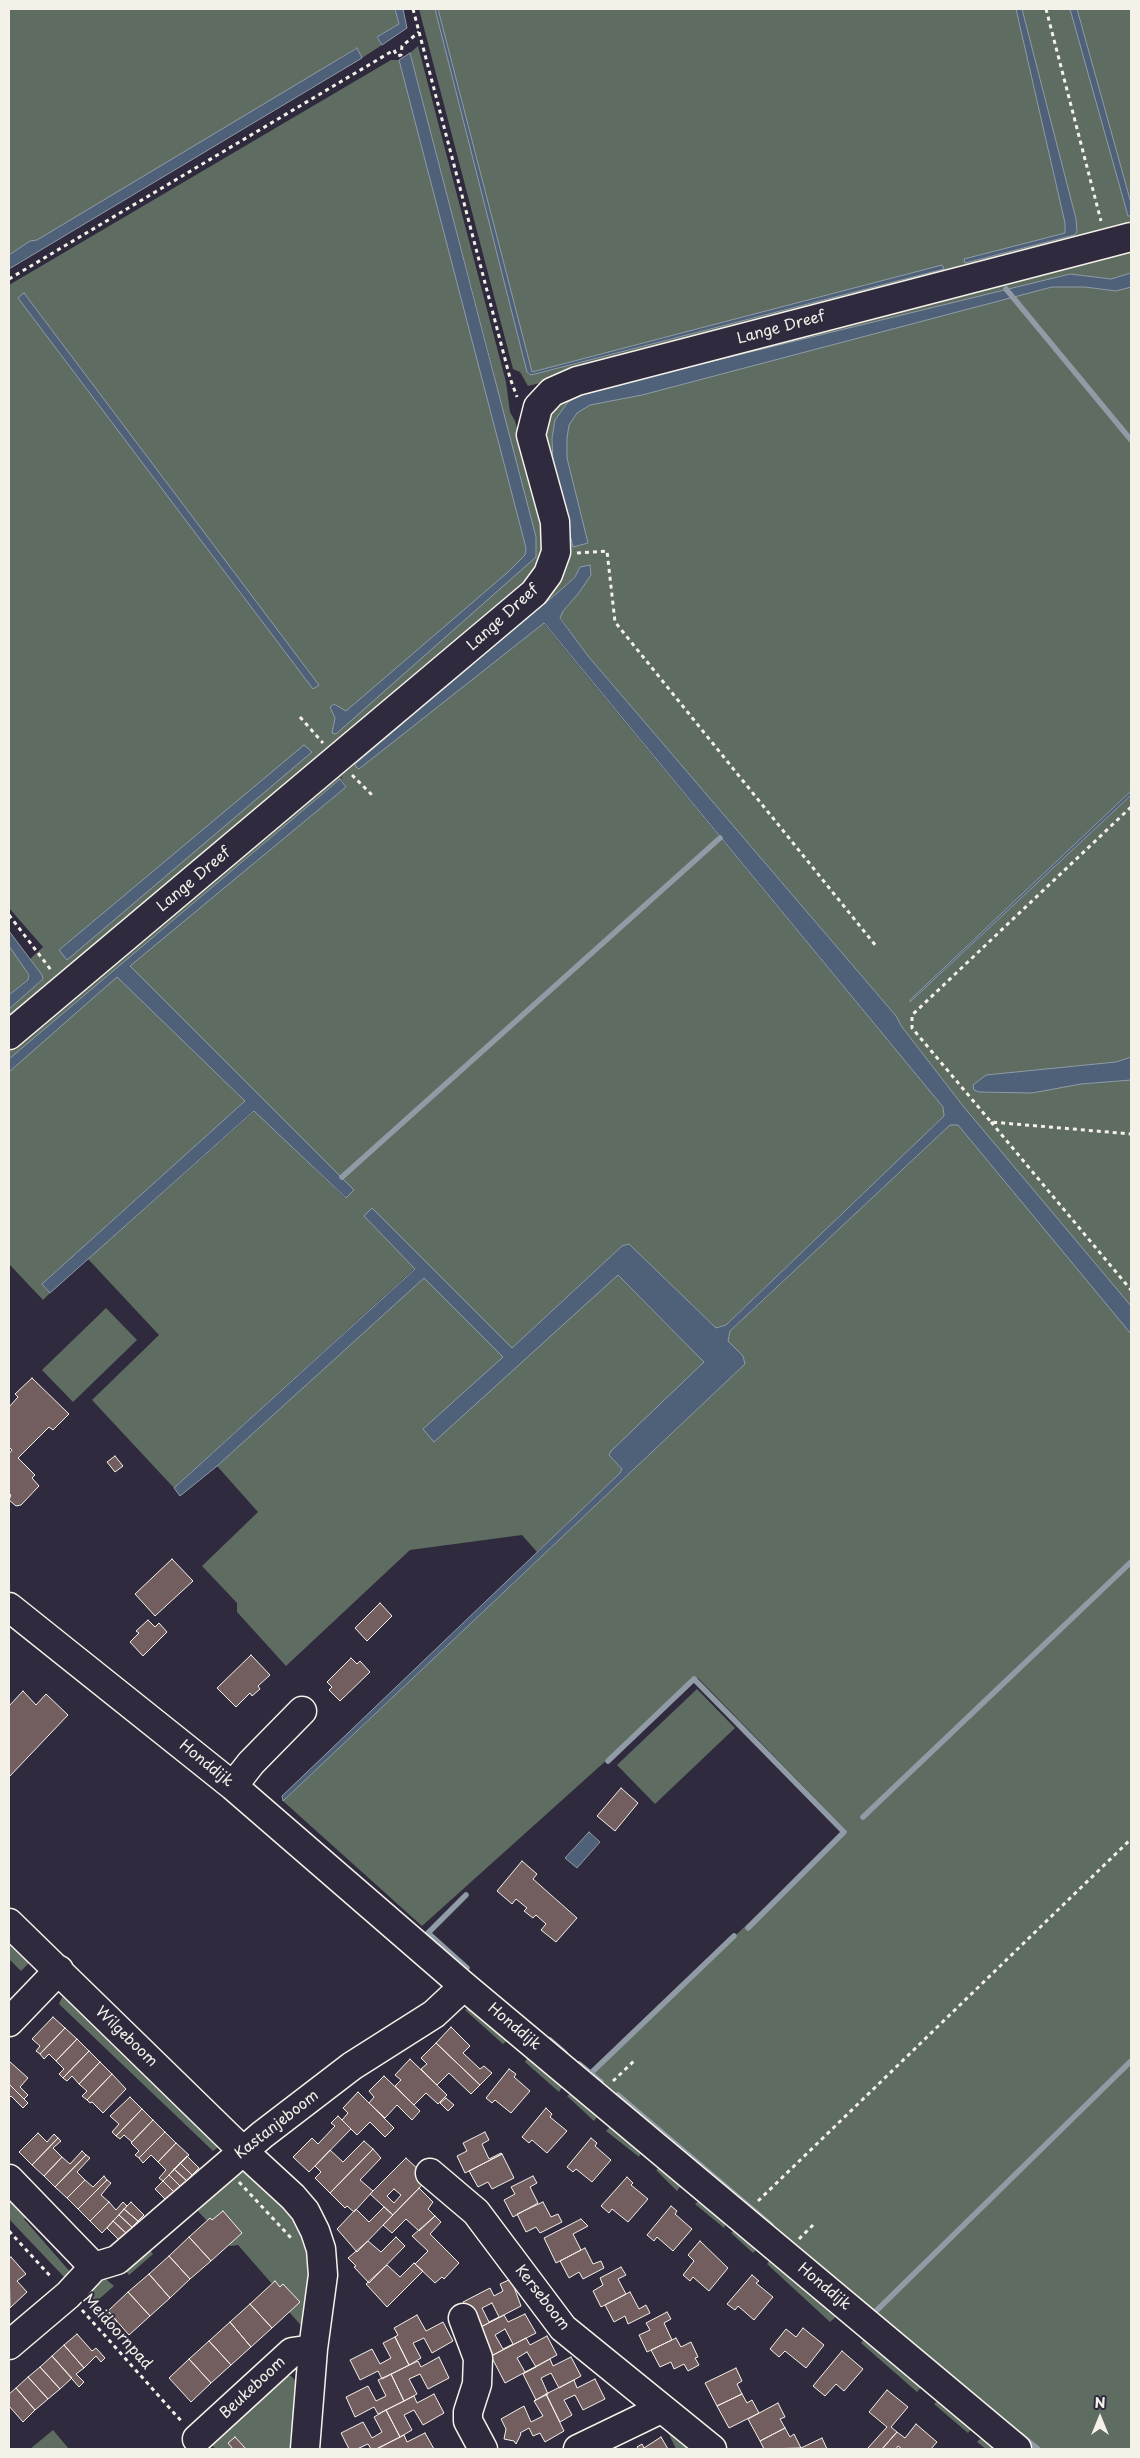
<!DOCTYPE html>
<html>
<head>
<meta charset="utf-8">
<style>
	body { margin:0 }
	#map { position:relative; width:1140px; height:2458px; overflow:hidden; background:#2f2a3d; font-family:"Playpen Sans",sans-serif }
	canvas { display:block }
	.frame { position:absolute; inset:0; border:10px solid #f4f1e8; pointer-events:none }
	.north { position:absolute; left:1075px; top:2393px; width:50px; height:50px; -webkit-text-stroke:4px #2f2a3d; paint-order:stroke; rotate:0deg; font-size:14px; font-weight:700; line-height:20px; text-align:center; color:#f4f1e8 }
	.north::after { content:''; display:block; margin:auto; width:18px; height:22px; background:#f4f1e8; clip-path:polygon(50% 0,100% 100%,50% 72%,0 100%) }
</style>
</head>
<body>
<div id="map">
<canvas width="1140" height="2458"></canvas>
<div class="frame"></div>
<div class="north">N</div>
</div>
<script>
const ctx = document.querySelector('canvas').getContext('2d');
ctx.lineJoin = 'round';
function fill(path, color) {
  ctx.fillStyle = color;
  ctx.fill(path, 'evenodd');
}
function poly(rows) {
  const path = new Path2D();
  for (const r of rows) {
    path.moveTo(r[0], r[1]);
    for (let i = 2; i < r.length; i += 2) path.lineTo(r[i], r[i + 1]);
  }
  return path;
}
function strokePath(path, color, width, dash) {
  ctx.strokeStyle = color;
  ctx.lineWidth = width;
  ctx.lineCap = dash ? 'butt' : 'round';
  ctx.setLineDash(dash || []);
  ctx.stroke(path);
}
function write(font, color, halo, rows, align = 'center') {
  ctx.font = font + ' "Playpen Sans",sans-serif';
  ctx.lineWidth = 4;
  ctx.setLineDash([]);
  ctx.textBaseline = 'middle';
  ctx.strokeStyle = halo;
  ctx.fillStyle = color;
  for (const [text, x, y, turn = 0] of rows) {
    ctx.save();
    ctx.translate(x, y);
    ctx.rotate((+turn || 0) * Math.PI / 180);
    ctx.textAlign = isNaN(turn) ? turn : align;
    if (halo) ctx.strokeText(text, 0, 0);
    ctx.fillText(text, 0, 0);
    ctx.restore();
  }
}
const green = poly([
	[9,9,395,9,399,24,377,37,382,45,362,58,356,48,9,266],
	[419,9,1131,9,1131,239,528,386,520,372,513,369],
	[418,46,506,382,510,412,515,421,544,528,544,547,538,577,9,1030,9,1009,43,979,30,959,43,947,9,908,9,285,391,60,399,60,481,373,521,511,493,370,410,53],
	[1131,243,1131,791,910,1001,1131,795,1131,1318,963,1106,902,1027,896,1016,588,656,560,617,563,611,578,594,580,567,575,577,563,588,357,769,543,623,943,1107,944,1116,726,1325,716,1328,629,1244,622,1246,512,1348,372,1208,364,1216,415,1268,174,1488,92,1400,159,1335,88,1259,255,1111,345,1198,354,1190,129,966,118,977,245,1101,42,1284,50,1293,43,1300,9,1264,9,1042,549,592,538,429,552,397],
	[343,776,341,779,346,787,147,951],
	[9,946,29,972,28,980,9,995],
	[950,1125,958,1125,1131,1328,1131,2449,1037,2449,983,2401,869,2309,794,2257,618,2095,590,2078,591,2073,846,1830,698,1678,422,1926,283,1801,745,1364,743,1356,728,1341,730,1331],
	[618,1275,704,1362,609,1455,622,1469,620,1473,537,1552,522,1535,410,1550,286,1666,237,1612,237,1603,202,1566,258,1512,217,1466,424,1278,504,1357,424,1429],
	[106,1308,137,1340,73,1402,42,1370],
	[697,1689,735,1728,655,1804,617,1765],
	[9,1937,32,1960,21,1971,9,1959],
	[64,1993,222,2144,213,2151,59,2004],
	[476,2006,510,2038,503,2044,465,2010],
	[531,2051,563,2085,559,2092,525,2062],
	[575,2090,600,2113,594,2121,567,2096],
	[614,2123,642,2149,639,2157,606,2131],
	[664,2165,682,2184,677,2191,656,2170],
	[240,2167,287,2212,305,2236,311,2259,306,2331,273,2294,273,2285,238,2245,230,2246,197,2210],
	[9,2191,30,2213,24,2219,72,2274,65,2278,9,2219],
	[702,2198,727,2221,724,2228,695,2204],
	[738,2227,758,2248,753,2253,731,2233],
	[147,2246,153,2254,129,2275,123,2267],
	[773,2256,838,2315,830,2322,767,2264],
	[101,2275,114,2286,90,2307,81,2294],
	[867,2335,924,2384,917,2392,861,2343],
	[281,2374,291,2376,298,2383,291,2449,216,2449,207,2441],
	[941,2398,976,2423,968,2433,934,2404],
	[666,2428,695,2449,676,2449],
	[53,2430,69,2449,30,2449],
	[985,2434,1001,2449,986,2449,977,2442]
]);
const water = poly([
	[395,9,403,9,407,28,382,45,377,37,399,24,395,9],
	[435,9,438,9,532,372,942,265,944,269,531,375,527,372,435,9],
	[1016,9,1022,9,1076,219,1077,232,1074,235,965,263,964,259,1065,233,1065,223,1016,9],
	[1070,9,1077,9,1131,203,1131,216,1128,216,1070,9],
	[357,48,362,58,9,269,9,255,30,241,37,240,357,48],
	[410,53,536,537,536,557,336,734,332,733,335,718,330,707,334,704,346,711,508,572,525,555,526,548,399,60,410,53],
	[1131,273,1131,287,1116,291,1085,287,1052,287,642,395,590,405,577,413,569,425,567,438,567,458,588,543,573,547,553,465,552,438,555,420,568,402,586,392,1070,274,1111,279,1131,273],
	[24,293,319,685,313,689,18,298,24,293],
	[590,565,591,575,578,594,563,611,560,618,588,656,896,1016,902,1027,963,1106,1131,1306,1131,1334,958,1125,950,1125,730,1331,728,1341,743,1356,745,1364,283,1801,282,1796,620,1473,622,1469,609,1455,611,1451,704,1362,618,1275,434,1442,423,1429,503,1357,424,1278,217,1466,180,1496,174,1488,415,1269,364,1216,372,1208,512,1348,622,1246,629,1244,716,1328,726,1325,944,1116,943,1107,544,623,359,769,356,767,355,764,563,588,575,577,580,567,590,565],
	[304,745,312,752,67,960,59,950,304,745],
	[340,779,346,787,130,966,354,1190,346,1198,254,1111,50,1293,42,1284,245,1101,117,977,9,1072,9,1059,340,779],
	[1131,791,1131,795,910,1002,910,1000,1131,791],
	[9,931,42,975,43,979,9,1009,9,995,28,980,29,975,9,946,9,931],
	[1131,1057,1131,1080,1081,1084,1032,1093,979,1092,974,1090,973,1085,986,1075,1116,1062,1131,1057],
	[589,1832,600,1842,577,1868,565,1858,589,1832]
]);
const stream = poly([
	[1006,289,1131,440],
	[342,1177,720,838],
	[608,1761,694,1679,844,1832,748,1928],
	[863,1817,1131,1562],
	[466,1895,428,1933,467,1968],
	[550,2040,565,2053],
	[579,2064,601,2082],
	[591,2073,734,1936],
	[618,2095,771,2225],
	[874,2313,1131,2061],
	[1021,2435,1038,2449]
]);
const building = poly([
	[32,1378,69,1414,53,1430,49,1427,18,1458,35,1475,32,1478,39,1486,21,1505,16,1506,9,1500,11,1495,9,1493,9,1454,12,1450,9,1447,9,1407,18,1397,15,1394,32,1378],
	[115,1456,123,1466,115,1472,107,1462,115,1456],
	[172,1559,193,1581,155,1616,135,1594,172,1559],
	[380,1603,392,1616,367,1641,355,1628,380,1603],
	[148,1620,155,1627,159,1623,167,1632,143,1656,130,1642,139,1633,136,1631,148,1620],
	[251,1655,270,1675,258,1686,260,1689,252,1696,250,1693,236,1707,217,1688,251,1655],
	[351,1658,357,1664,360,1661,370,1672,340,1701,329,1690,332,1687,327,1682,351,1658],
	[23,1691,36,1705,46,1694,68,1715,9,1777,9,1706,23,1691],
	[621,1788,638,1803,615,1831,597,1816,621,1788],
	[522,1861,537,1874,533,1879,577,1918,556,1942,541,1930,546,1924,536,1915,533,1918,524,1911,527,1908,516,1899,512,1904,497,1891,522,1861],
	[53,2017,65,2028,40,2054,36,2051,40,2046,32,2039,53,2017],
	[451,2027,470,2046,463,2053,480,2069,484,2066,492,2073,480,2085,436,2043,451,2027],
	[65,2028,77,2039,56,2061,49,2054,44,2059,40,2054,65,2028],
	[77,2039,89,2051,63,2078,59,2074,64,2069,56,2061,77,2039],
	[436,2043,480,2085,471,2094,449,2073,437,2085,421,2069,427,2064,421,2058,436,2043],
	[89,2051,100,2062,79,2084,72,2076,67,2081,63,2078,89,2051],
	[410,2059,447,2095,438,2104,426,2093,414,2105,395,2086,401,2080,395,2075,410,2059],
	[9,2061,28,2078,20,2087,28,2095,24,2099,9,2084,9,2061],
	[100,2062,112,2074,87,2100,82,2096,87,2091,79,2084,100,2062],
	[509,2069,516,2074,514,2077,530,2091,511,2113,495,2100,492,2103,486,2098,509,2069],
	[112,2074,126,2089,103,2113,92,2102,90,2103,87,2100,112,2074],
	[384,2076,420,2111,412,2120,397,2105,385,2118,369,2103,374,2097,369,2091,384,2076],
	[9,2084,28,2103,23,2108,11,2096,9,2098,9,2084],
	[358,2092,394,2128,385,2137,370,2122,357,2135,342,2120,348,2113,343,2108,358,2092],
	[130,2097,142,2109,116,2136,112,2132,119,2124,110,2116,130,2097],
	[446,2098,454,2105,448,2111,440,2103,446,2098],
	[546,2108,552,2114,550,2117,567,2131,547,2153,532,2140,529,2143,522,2137,546,2108],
	[142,2109,153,2120,132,2142,124,2135,120,2139,116,2136,142,2109],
	[338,2116,351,2129,309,2172,293,2157,312,2138,318,2144,335,2126,331,2123,338,2116],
	[153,2120,165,2132,139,2158,135,2155,139,2151,131,2143,153,2120],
	[165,2132,176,2143,158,2162,151,2155,143,2163,139,2158,165,2132],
	[485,2132,489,2140,482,2144,489,2159,501,2153,502,2154,465,2173,457,2156,467,2151,463,2143,485,2132],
	[38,2133,47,2142,54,2134,58,2138,32,2165,19,2152,38,2133],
	[58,2138,61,2141,53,2148,62,2157,44,2176,32,2165,58,2138],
	[591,2138,597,2143,595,2146,611,2160,592,2182,576,2169,573,2172,567,2167,591,2138],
	[364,2141,373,2149,330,2193,315,2178,321,2172,315,2166,330,2150,343,2162,364,2141],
	[176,2143,189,2155,163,2181,159,2178,166,2170,158,2162,176,2143],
	[373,2149,381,2158,360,2180,373,2191,354,2212,347,2206,345,2208,330,2193,373,2149],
	[82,2151,86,2155,55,2187,44,2176,62,2157,70,2164,82,2151],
	[502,2154,514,2178,492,2189,488,2182,478,2187,469,2171,502,2154],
	[86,2155,90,2158,77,2172,85,2180,67,2198,55,2187,86,2155],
	[187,2156,199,2168,192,2175,180,2163,187,2156],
	[406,2158,421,2172,426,2181,393,2215,370,2194,406,2158],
	[394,2189,401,2195,394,2203,387,2196,394,2189],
	[180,2163,192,2175,187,2181,174,2169,180,2163],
	[174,2169,187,2181,181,2187,169,2175,174,2169],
	[169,2175,181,2187,175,2193,163,2181,169,2175],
	[104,2176,107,2180,78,2209,67,2198,85,2180,93,2187,104,2176],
	[533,2176,537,2183,530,2187,538,2203,513,2217,504,2200,515,2194,511,2187,533,2176],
	[627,2177,633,2183,631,2185,648,2199,628,2222,612,2209,609,2213,601,2206,627,2177],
	[107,2180,111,2183,101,2195,109,2202,90,2221,78,2209,107,2180],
	[163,2181,175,2193,167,2201,155,2189,163,2181],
	[419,2188,433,2202,428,2209,435,2216,419,2231,406,2219,392,2233,383,2225,419,2188],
	[109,2202,116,2210,123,2202,127,2206,102,2233,90,2221,109,2202],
	[131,2202,144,2215,138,2221,124,2209,131,2202],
	[543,2202,551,2217,558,2214,562,2222,540,2233,536,2227,526,2232,517,2214,543,2202],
	[671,2206,677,2211,675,2214,692,2229,673,2251,657,2237,654,2241,647,2235,671,2206],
	[384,2207,393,2215,357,2252,337,2229,356,2209,369,2222,384,2207],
	[124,2209,138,2221,132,2227,119,2215,124,2209],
	[223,2211,242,2233,211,2261,189,2237,210,2218,212,2220,223,2211],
	[119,2215,132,2227,126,2233,113,2221,119,2215],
	[435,2216,441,2222,430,2234,459,2263,444,2279,442,2277,435,2283,415,2264,428,2251,412,2236,435,2216],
	[581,2219,588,2226,573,2234,581,2250,556,2263,544,2238,581,2219],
	[113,2221,126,2233,119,2240,107,2228,113,2221],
	[189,2237,211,2261,190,2279,169,2256,189,2237],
	[396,2237,405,2246,369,2283,354,2267,356,2266,348,2258,368,2241,381,2252,396,2237],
	[700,2241,728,2268,709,2291,693,2277,690,2281,683,2275,694,2261,688,2255,700,2241],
	[585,2248,593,2264,601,2261,604,2268,583,2279,579,2272,569,2278,560,2261,585,2248],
	[169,2256,190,2279,170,2298,149,2274,169,2256],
	[11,2257,26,2274,17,2281,27,2292,10,2308,9,2258,11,2257],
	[414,2263,423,2271,387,2307,366,2284,387,2265,400,2277,414,2263],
	[621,2267,626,2275,618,2279,626,2294,601,2307,593,2291,603,2285,600,2278,621,2267],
	[149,2274,170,2298,150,2316,128,2292,149,2274],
	[752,2275,759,2281,756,2283,773,2297,754,2320,738,2306,735,2310,727,2304,752,2275],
	[511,2279,521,2306,477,2329,463,2302,490,2288,494,2296,503,2291,500,2284,511,2279],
	[492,2303,499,2317,489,2322,482,2308,492,2303],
	[275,2281,280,2287,283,2284,300,2302,272,2328,250,2304,275,2281],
	[128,2292,150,2316,129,2335,108,2311,128,2292],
	[630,2292,639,2309,646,2305,650,2313,628,2324,625,2316,614,2322,605,2305,630,2292],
	[250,2304,272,2328,251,2347,230,2322,250,2304],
	[108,2311,117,2321,112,2325,103,2316,108,2311],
	[667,2312,671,2319,664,2323,672,2340,647,2352,639,2335,650,2330,646,2323,667,2312],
	[525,2314,536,2333,491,2356,477,2329,504,2315,508,2322,525,2314],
	[505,2329,513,2344,503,2349,495,2335,505,2329],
	[417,2315,426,2331,443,2322,453,2341,432,2353,424,2338,413,2343,421,2358,409,2365,395,2337,398,2335,394,2328,417,2315],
	[230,2322,251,2347,231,2365,209,2341,230,2322],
	[803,2328,824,2345,806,2368,785,2351,779,2357,770,2349,786,2329,796,2337,803,2328],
	[77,2334,92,2351,96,2348,105,2358,101,2362,96,2356,84,2368,64,2345,77,2334],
	[547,2336,557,2355,505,2383,491,2356,526,2338,530,2345,547,2336],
	[527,2352,536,2367,525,2372,517,2358,527,2352],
	[395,2337,409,2365,382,2379,378,2371,360,2380,350,2360,372,2349,380,2364,391,2358,383,2343,395,2337],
	[676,2338,681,2347,691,2342,698,2357,695,2358,699,2365,688,2371,684,2364,674,2369,671,2362,660,2367,651,2350,676,2338],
	[209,2341,231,2365,211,2383,189,2359,209,2341],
	[64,2345,84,2368,76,2374,84,2382,79,2387,52,2356,64,2345],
	[842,2351,863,2369,844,2391,836,2384,825,2396,813,2386,842,2351],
	[52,2356,72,2378,60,2389,40,2367,52,2356],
	[439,2357,449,2378,428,2389,420,2374,409,2379,417,2394,404,2401,391,2374,418,2361,421,2367,439,2357],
	[571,2357,581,2376,559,2388,551,2373,541,2378,548,2394,534,2401,536,2400,523,2374,550,2359,553,2366,571,2357],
	[189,2359,211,2383,191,2402,169,2378,189,2359],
	[40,2367,60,2389,48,2399,28,2377,40,2367],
	[736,2368,742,2381,737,2384,742,2394,717,2406,705,2383,736,2368],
	[391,2374,404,2401,378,2414,374,2407,355,2417,346,2397,368,2386,376,2401,386,2396,378,2380,391,2374],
	[28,2377,48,2399,35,2410,16,2388,28,2377],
	[595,2379,605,2399,583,2410,575,2395,564,2400,572,2415,560,2422,546,2394,574,2380,577,2388,595,2379],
	[16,2388,35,2410,23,2422,9,2406,9,2394,16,2388],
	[887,2390,908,2407,891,2427,897,2432,882,2449,867,2449,887,2427,869,2412,887,2390],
	[434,2394,444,2413,423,2425,414,2410,404,2415,412,2430,400,2437,386,2410,414,2396,417,2403,434,2394],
	[546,2394,564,2431,545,2442,540,2433,533,2436,529,2428,520,2433,521,2434,516,2444,514,2441,504,2439,506,2429,501,2419,524,2406,531,2422,543,2416,534,2401,546,2394],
	[742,2394,747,2403,752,2400,759,2413,729,2428,717,2406,742,2394],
	[778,2403,785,2417,780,2419,785,2428,760,2441,748,2419,778,2403],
	[386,2410,400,2437,376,2449,371,2449,368,2444,357,2449,349,2449,341,2433,363,2422,372,2438,382,2432,374,2417,386,2410],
	[916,2424,937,2442,931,2449,902,2449,898,2446,896,2449,882,2449,897,2432,905,2438,916,2424],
	[785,2428,790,2437,794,2434,801,2448,764,2449,760,2441,785,2428],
	[425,2433,434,2449,377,2449,404,2435,407,2442,425,2433],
	[235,2437,246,2449,233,2449,228,2443,235,2437],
	[661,2437,668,2449,638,2449,637,2447,642,2444,644,2448,661,2437],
	[822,2438,827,2449,799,2449,801,2448,822,2438]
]);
const path = poly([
	[413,9,510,378,517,397],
	[1046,9,1101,221],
	[9,279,394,50,397,56,401,55,402,46,419,32],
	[577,553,607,551,615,622,876,946],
	[300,717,323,743],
	[352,775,373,796],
	[1131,807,912,1015,912,1028,991,1122,1131,1134],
	[9,915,51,970],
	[991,1122,1131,1290],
	[613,2081,634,2061],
	[239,2182,293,2240],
	[758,2201,1131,1839],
	[9,2231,52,2278],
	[799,2239,813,2225],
	[82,2310,183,2423]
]);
const minor = poly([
	[9,1035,534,593,548,574,556,552,555,522,531,435,538,407,552,392,577,381,1131,237],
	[9,1607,233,1786,464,1986,1017,2449],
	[233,1786,251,1763,302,1711],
	[9,1923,243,2151,293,2197,305,2211,315,2231,321,2249,323,2275,313,2349,305,2449],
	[9,2022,59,1970],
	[430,2173,476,2212,563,2328,712,2449],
	[9,2179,94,2267],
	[463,2318,478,2358,477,2384,468,2412,468,2421,483,2449],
	[9,2345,68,2295,94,2267,117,2260,262,2135,352,2066,434,2014,464,1986],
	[197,2439,292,2352,313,2349],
	[578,2449,661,2409]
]);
const streetNames = [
	["Lange Dreef",781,328,-15],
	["Lange Dreef",503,618,-42],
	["Lange Dreef",194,880,-40],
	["Honddijk",206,1764,39],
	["Honddijk",514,2027,40],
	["Wilgeboom",126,2037,44],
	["Kastanjeboom",277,2125,-38],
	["Honddijk",824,2287,40],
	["Kerseboom",542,2298,52],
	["Meidoornpad",117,2332,48],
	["Beukeboom",253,2388,-43]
];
fill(green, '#5e6c62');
fill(water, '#4e6179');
strokePath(water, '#909ba5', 1);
strokePath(stream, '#909ba5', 5.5);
fill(building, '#725d5f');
strokePath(building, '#f4f1e8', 1);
strokePath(minor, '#f4f1e8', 31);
strokePath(path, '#f4f1e8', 3, [4, 4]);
strokePath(minor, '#2f2a3d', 28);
write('15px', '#f4f1e8', '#2f2a3d', streetNames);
</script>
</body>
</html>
